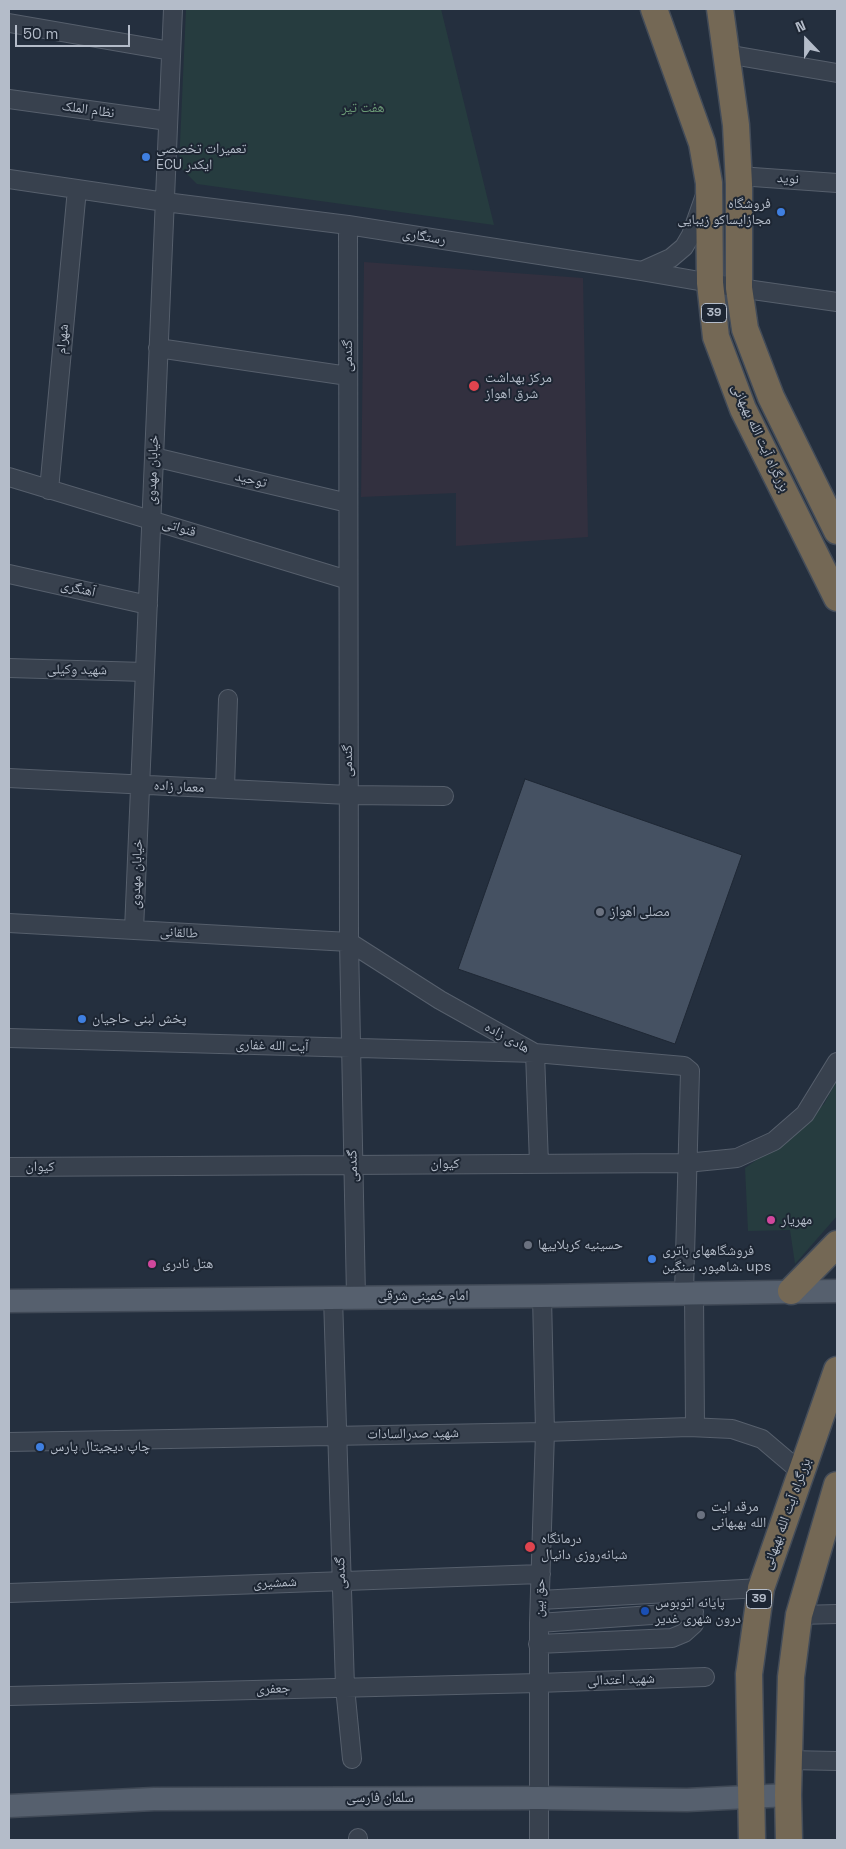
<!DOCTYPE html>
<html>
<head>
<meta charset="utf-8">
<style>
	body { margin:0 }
	#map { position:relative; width:846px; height:1849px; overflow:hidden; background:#242f3e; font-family:"Space Grotesk",sans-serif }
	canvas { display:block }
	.frame { position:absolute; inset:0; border:10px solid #b4bcc9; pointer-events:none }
	.north { position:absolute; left:781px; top:15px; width:50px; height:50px; -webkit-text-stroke:4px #1d2633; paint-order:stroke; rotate:338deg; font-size:14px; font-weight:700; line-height:20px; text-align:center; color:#b4bcc9 }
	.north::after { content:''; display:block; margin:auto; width:18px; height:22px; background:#b4bcc9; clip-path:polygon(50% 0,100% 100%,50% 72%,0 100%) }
	.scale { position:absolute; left:15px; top:25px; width:115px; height:22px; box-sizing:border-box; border:2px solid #b4bcc9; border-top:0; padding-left:6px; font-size:15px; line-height:18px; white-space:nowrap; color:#b4bcc9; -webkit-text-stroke:4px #1d2633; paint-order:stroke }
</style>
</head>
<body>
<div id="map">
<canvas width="846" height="1849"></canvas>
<div class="frame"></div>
<div class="north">N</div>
<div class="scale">50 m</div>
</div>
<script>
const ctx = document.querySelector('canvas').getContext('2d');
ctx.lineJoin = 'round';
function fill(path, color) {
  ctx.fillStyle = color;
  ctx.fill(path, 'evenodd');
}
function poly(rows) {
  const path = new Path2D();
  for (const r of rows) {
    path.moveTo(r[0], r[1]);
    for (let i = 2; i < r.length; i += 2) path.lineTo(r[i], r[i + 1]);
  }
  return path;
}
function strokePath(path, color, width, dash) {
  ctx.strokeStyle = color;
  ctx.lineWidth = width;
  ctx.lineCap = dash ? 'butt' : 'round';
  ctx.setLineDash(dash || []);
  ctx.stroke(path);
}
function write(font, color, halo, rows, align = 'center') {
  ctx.font = font + ' "Space Grotesk","Noto Naskh Arabic",sans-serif';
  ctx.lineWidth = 4;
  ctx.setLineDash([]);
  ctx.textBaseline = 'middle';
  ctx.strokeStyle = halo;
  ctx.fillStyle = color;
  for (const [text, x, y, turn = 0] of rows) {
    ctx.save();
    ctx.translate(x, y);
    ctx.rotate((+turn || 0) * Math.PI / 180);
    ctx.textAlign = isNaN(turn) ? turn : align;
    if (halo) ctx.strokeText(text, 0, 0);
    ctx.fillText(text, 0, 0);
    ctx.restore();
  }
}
const medical = poly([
	[364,262,583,278,588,537,456,546,456,493,361,497]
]);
const green = poly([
	[186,9,441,9,494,225,197,184,179,166],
	[837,1080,837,1216,795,1264,790,1230,748,1231,745,1168,785,1140,824,1104]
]);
const building = poly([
	[525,779,742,855,675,1044,458,969,525,779]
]);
const minor = poly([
	[9,23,171,51],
	[726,54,837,73],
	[9,99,168,121],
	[739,176,837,183],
	[9,179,165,202,348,225,642,271,739,288,837,302],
	[348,225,349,942,356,1297],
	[642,271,671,258,684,247,691,235,704,198],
	[158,348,348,376],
	[154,457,348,503],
	[9,477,348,580],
	[49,490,77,189],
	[9,574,148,605],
	[9,668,145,672],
	[9,778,348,795,444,796],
	[225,789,228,699],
	[9,923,349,942,440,1000,533,1052],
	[134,930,173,9],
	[9,1038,535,1053,684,1066,690,1071,684,1293],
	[535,1053,539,1164],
	[9,1167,686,1163,737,1158,774,1141,805,1114,837,1062],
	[694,1293,695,1427],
	[333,1297,345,1687,352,1759],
	[9,1442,545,1432,689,1427,732,1429,762,1439,802,1473],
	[9,1593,541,1574],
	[540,1600,761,1588],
	[799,1615,837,1614],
	[539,1623,694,1612],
	[538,1644,672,1638,684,1633,694,1624,693,1592],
	[9,1696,538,1683,705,1677],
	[789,1760,837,1761],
	[358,1838,358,1840],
	[539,1840,539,1623,545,1432,542,1296]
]);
const major = poly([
	[9,1301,542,1296,837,1291],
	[9,1806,154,1799,539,1798,687,1800,788,1795]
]);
const highway = poly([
	[654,9,702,143,709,183,710,283,716,337,743,409,837,598],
	[720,9,736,125,739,184,739,288,745,329,771,397,837,531],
	[791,1291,837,1244],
	[752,1840,749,1674,761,1588,837,1370],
	[789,1840,788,1795,791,1677,799,1615,837,1485]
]);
const markers = [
	[146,157,5,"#3f7fe0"],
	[781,212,5,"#3f7fe0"],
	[474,386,6,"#e0444e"],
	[600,912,5,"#6b7280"],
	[82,1019,5,"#3f7fe0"],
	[771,1220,5,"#d1479c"],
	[528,1245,5,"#6b7280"],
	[652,1259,5,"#3f7fe0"],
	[152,1264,5,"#d1479c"],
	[40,1447,5,"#3f7fe0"],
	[701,1515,5,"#6b7280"],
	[530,1547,6,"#e0444e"],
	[645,1611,5,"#1a4fb4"]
];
const shields = [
	[714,313,25],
	[759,1599,25]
];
const shieldNames = [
	["39",714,313],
	["39",759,1599]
];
const parkNames = [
	["هفت تیر",363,108]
];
const streetNames = [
	["نظام الملک",88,110,8],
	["نوید",788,179,4],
	["رستگاری",424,237,9],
	["شهرام",63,339,-85],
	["گندمی",348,356,-90],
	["بزرگراه آیت الله بهبهانی",760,438,65],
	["خیابان مهدوی",153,470,-88],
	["توحید",251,480,13],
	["قنواتی",179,528,17],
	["آهنگری",78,589,13],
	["شهید وکیلی",77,670,1],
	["گندمی",348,761,-90],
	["معمار زاده",179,787,3],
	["خیابان مهدوی",137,874,-88],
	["طالقانی",179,933,3],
	["هادی زاده",507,1038,29],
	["آیت الله غفاری",272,1046,2],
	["کیوان",445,1164],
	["گندمی",353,1166,-91],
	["کیوان",40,1167],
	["امام خمینی شرقی",423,1296],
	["شهید صدرالسادات",413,1434,-1],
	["بزرگراه آیت الله بهبهانی",787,1514,-70],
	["گندمی",341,1573,-92],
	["شمشیری",275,1583,-2],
	["حق بین",540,1598,-87],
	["شهید اعتدالی",621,1680,-2],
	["جعفری",273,1689,-2],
	["سلمان فارسی",380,1798]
];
const poiNames = [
	["تعمیرات تخصصی",156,149],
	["ECU ایکدر",156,165],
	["فروشگاه",771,204,"right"],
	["مجازایساکو زیبایی",771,220,"right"],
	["مرکز بهداشت",485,378],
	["شرق اهواز",485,394],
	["مصلی اهواز",610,912],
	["پخش لبنی حاجیان",92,1019],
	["مهریار",781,1220],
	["حسینیه کربلاییها",538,1245],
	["فروشگاههای باتری",662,1251],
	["شاهپور. سنگین. ups",662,1267],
	["هتل نادری",162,1264],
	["چاپ دیجیتال پارس",50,1447],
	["مرقد ایت",711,1507],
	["الله بهبهانی",711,1523],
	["درمانگاه",541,1539],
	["شبانه‌روزی دانیال",541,1555],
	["پایانه اتوبوس",655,1603],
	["درون شهری غدیر",655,1619]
];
fill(medical, '#32303f');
fill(green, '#263c3f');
fill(building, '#455162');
strokePath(building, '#1f2835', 1);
strokePath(minor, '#565f6c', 20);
strokePath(major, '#414a57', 25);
strokePath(highway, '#434c59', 29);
strokePath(minor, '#38414e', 18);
strokePath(major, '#56606e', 22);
strokePath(highway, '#746855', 26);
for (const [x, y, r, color] of markers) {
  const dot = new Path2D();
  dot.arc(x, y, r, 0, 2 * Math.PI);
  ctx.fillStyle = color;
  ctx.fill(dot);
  strokePath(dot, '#1d2633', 2);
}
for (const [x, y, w] of shields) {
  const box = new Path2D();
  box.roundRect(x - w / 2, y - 9.5, w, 19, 4);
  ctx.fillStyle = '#1d2633';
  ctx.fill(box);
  strokePath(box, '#b4bcc9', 1);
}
write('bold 12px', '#b4bcc9', null, shieldNames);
write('14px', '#6b9a76', '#1d2633', parkNames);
write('14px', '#b4bcc9', '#1d2633', streetNames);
write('14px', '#b4bcc9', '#1d2633', poiNames, 'left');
</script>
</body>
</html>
